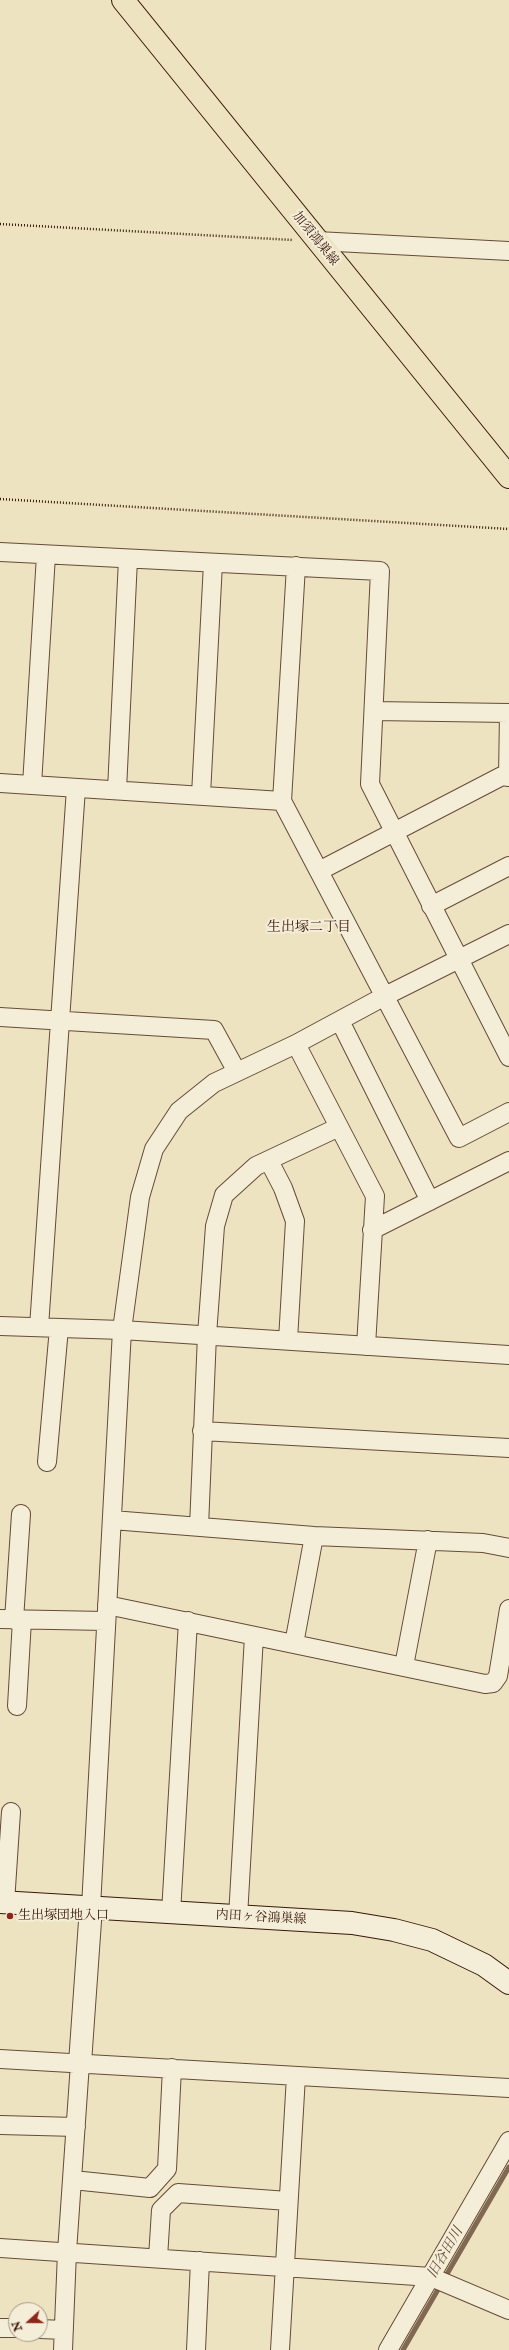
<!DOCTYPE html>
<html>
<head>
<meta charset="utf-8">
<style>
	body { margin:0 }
	#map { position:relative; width:509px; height:2350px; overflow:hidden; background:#eee3c1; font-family:"IM FELL Double Pica",serif }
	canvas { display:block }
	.north { position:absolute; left:8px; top:2302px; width:40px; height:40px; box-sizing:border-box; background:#f4edd7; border:1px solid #a99885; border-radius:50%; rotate:249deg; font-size:11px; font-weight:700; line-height:16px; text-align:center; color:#38180a }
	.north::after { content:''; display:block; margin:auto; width:14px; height:18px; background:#8f2418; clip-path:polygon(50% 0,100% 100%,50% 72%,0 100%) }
</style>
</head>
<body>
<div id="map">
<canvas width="509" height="2350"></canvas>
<div class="north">N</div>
</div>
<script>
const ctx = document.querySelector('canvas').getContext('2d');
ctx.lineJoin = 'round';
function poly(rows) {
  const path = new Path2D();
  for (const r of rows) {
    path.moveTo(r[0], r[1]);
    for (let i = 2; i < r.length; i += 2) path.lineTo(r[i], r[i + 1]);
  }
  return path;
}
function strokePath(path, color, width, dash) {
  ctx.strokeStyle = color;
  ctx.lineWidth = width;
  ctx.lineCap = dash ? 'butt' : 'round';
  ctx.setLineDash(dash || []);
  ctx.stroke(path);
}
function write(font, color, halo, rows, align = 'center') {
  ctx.font = font + ' "IM FELL Double Pica","Noto Serif JP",serif';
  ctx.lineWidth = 4;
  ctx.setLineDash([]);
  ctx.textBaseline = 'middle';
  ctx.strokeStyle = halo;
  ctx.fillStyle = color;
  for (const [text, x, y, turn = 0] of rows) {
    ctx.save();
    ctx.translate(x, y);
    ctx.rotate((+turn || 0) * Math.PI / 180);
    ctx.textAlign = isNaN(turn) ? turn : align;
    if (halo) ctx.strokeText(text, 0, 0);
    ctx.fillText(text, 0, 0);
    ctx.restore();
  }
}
const stream = poly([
	[403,2350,509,2167]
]);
const path = poly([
	[0,224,293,240],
	[0,499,509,529]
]);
const minor = poly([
	[317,241,509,251],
	[0,552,380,571,370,784,509,1057],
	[296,566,282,801,459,1138,509,1112],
	[374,711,509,713,508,777],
	[0,783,282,801],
	[32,785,46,555],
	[117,790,128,559],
	[201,795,213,563],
	[319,871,502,776,509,777],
	[431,906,509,866],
	[0,1017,214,1030,237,1072],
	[340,1021,430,1201],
	[296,1044,375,1196,366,1346],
	[269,1161,283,1188,295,1221,288,1340],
	[372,1230,509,1161],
	[0,1326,122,1330,509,1355],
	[39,1327,76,788],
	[202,1431,509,1448],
	[47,1462,59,1328],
	[112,1520,314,1536,483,1543,509,1548],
	[199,1527,207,1335,215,1226,224,1195,256,1166,339,1127],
	[107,1605,485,1684,493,1683,498,1676,509,1609],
	[0,1619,105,1621],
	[14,1620,21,1514],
	[294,1644,314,1536],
	[404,1666,428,1540],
	[17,1706,22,1620],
	[5,1903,11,1812],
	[91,1907,122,1330,140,1197,154,1149,179,1111,214,1083,296,1044,385,996,509,934],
	[171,1913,188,1621],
	[238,1917,254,1636],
	[0,2059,509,2088],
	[0,2125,76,2127],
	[73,2180,150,2188,167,2169,172,2068],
	[0,2248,431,2277,509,2310],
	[158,2258,161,2210,178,2193,288,2201],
	[0,2328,16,2328],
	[40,2329,64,2330],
	[63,2350,67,2252,80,2063],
	[196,2350,200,2261],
	[280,2350,296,2076],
	[388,2350,509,2141]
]);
const tertiary = poly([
	[80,2063,91,1907]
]);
const secondary = poly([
	[0,1902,352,1923,394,1930,432,1940,484,1965,509,1983]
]);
const primary = poly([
	[123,0,509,477]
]);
const markers = [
	[10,1916,4,"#8f2418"]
];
const streetNames = [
	["加須鴻巣線",315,239,51],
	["内田ヶ谷鴻巣線",261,1918,3]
];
const poiNames = [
	["生出塚団地入口",18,1916]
];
const neighbourhoodNames = [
	["生出塚二丁目",309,928]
];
const waterNames = [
	["旧谷田川",446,2253,-60]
];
strokePath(stream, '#806853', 5);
strokePath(minor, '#664b38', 20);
strokePath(tertiary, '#664b38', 24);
strokePath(secondary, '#38180a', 24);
strokePath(primary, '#38180a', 24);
strokePath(path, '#38180a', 2.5, [1, 2]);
strokePath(minor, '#f4edd7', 18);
strokePath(tertiary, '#f4edd7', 22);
strokePath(secondary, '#f4edd7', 22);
strokePath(primary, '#eee3c1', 22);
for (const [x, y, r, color] of markers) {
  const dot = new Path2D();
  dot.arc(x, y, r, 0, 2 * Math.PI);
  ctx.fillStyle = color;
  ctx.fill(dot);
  strokePath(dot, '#f4edd7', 1.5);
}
write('13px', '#38180a', '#f4edd7', streetNames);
write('13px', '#38180a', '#f4edd7', poiNames, 'left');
write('14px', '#38180a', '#f4edd7', neighbourhoodNames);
write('italic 14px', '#684e3a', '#f4edd7', waterNames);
</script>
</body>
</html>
